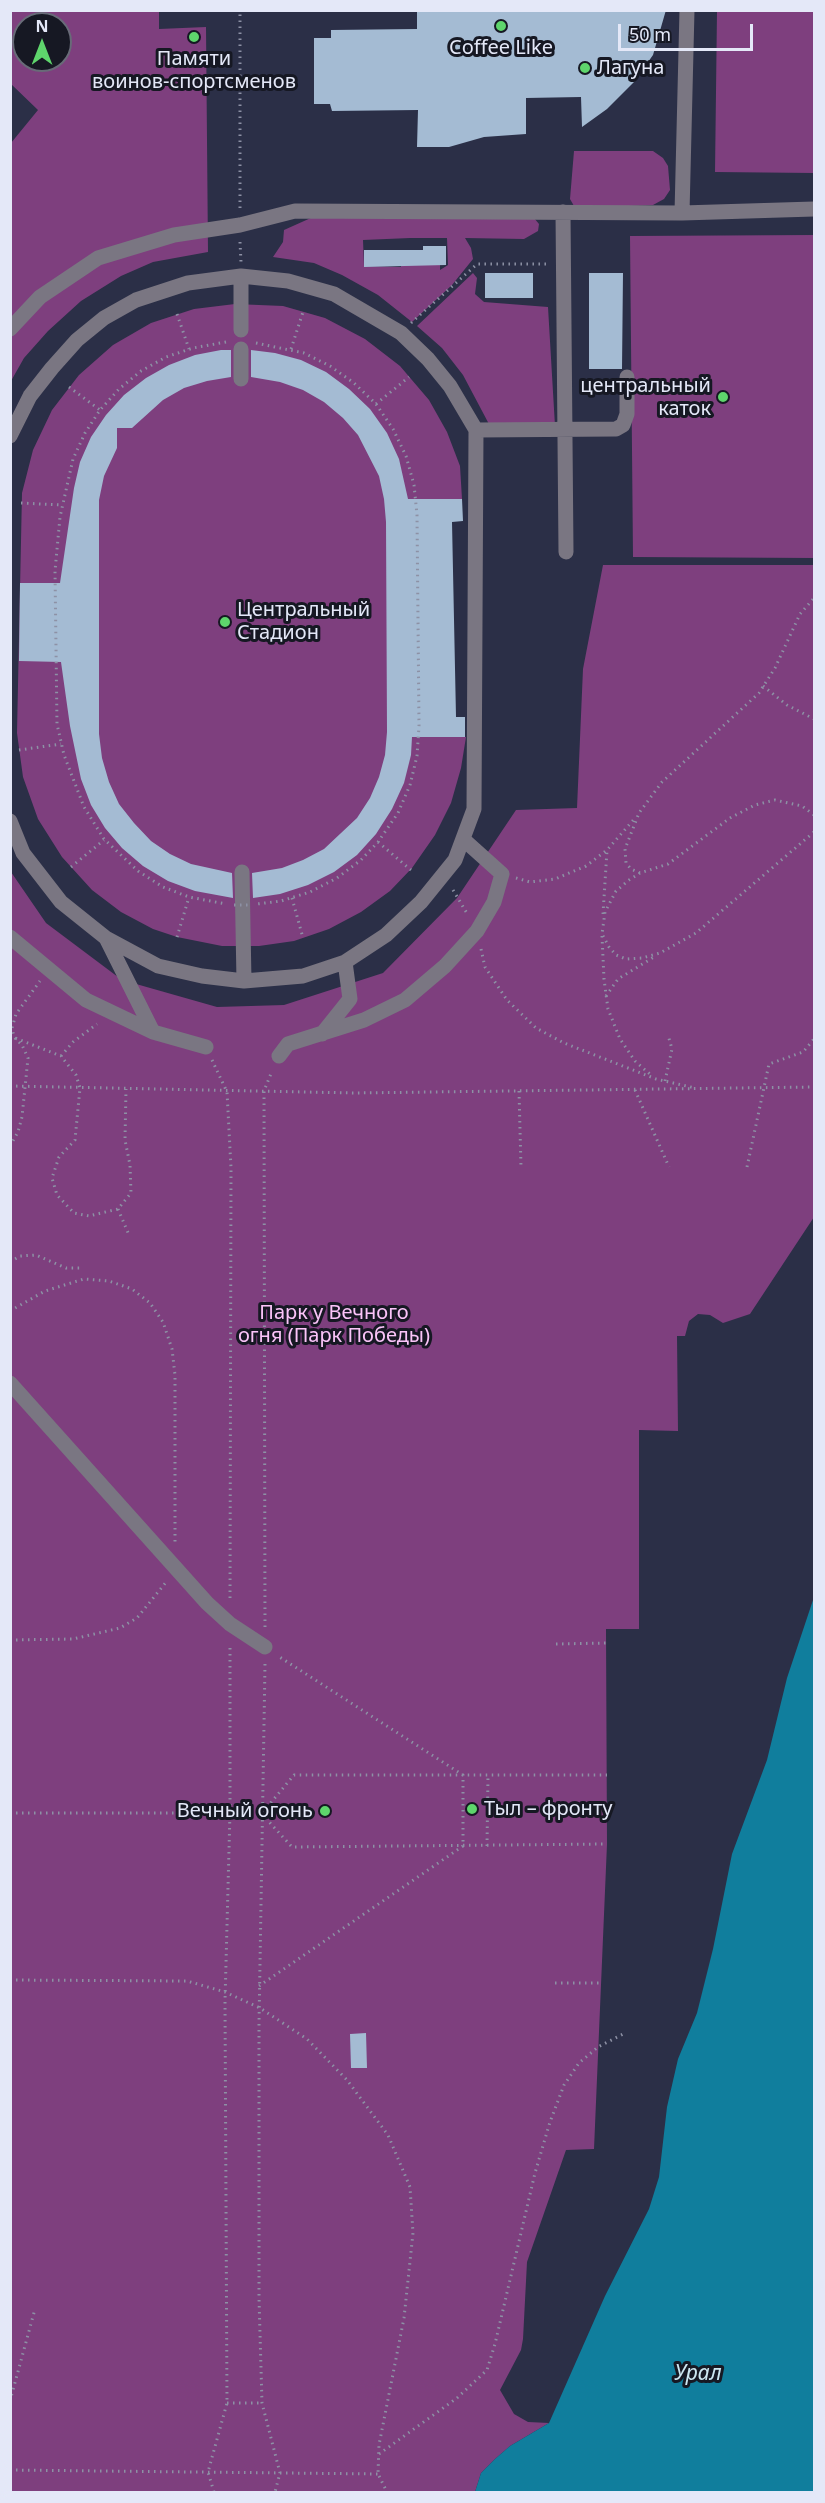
<!DOCTYPE html>
<html>
<head>
<meta charset="utf-8">
<style>
	body { margin:0 }
	#map { position:relative; width:825px; height:2503px; overflow:hidden; background:#2b2f47; font-family:"Noto Sans",sans-serif }
	canvas { display:block }
	.frame { position:absolute; inset:0; border:12px solid #e4e8f8; pointer-events:none }
	.north { position:absolute; left:12px; top:12px; width:60px; height:60px; box-sizing:border-box; background:#161823; border:2px solid #686b78; border-radius:50%; rotate:0deg; font-size:16px; font-weight:700; line-height:24px; text-align:center; color:#e4e8f8 }
	.north::after { content:''; display:block; margin:auto; width:21px; height:27px; background:#5ed56c; clip-path:polygon(50% 0,100% 100%,50% 72%,0 100%) }
	.scale { position:absolute; left:618px; top:24px; width:135px; height:27px; box-sizing:border-box; border:3px solid #e4e8f8; border-top:0; padding-left:8px; font-size:18px; line-height:21px; white-space:nowrap; color:#e4e8f8; -webkit-text-stroke:4px #161823; paint-order:stroke }
</style>
</head>
<body>
<div id="map">
<canvas width="825" height="2503"></canvas>
<div class="frame"></div>
<div class="north">N</div>
<div class="scale">50 m</div>
</div>
<script>
const ctx = document.querySelector('canvas').getContext('2d');
ctx.lineJoin = 'round';
function fill(path, color) {
  ctx.fillStyle = color;
  ctx.fill(path, 'evenodd');
}
function poly(rows) {
  const path = new Path2D();
  for (const r of rows) {
    path.moveTo(r[0], r[1]);
    for (let i = 2; i < r.length; i += 2) path.lineTo(r[i], r[i + 1]);
  }
  return path;
}
function strokePath(path, color, width, dash) {
  ctx.strokeStyle = color;
  ctx.lineWidth = width;
  ctx.lineCap = dash ? 'butt' : 'round';
  ctx.setLineDash(dash || []);
  ctx.stroke(path);
}
function write(font, color, halo, rows, align = 'center') {
  ctx.font = font + ' "Noto Sans",sans-serif';
  ctx.lineWidth = 6;
  ctx.setLineDash([]);
  ctx.textBaseline = 'middle';
  ctx.strokeStyle = halo;
  ctx.fillStyle = color;
  for (const [text, x, y, turn = 0] of rows) {
    ctx.save();
    ctx.translate(x, y);
    ctx.rotate((+turn || 0) * Math.PI / 180);
    ctx.textAlign = isNaN(turn) ? turn : align;
    if (halo) ctx.strokeText(text, 0, 0);
    ctx.fillText(text, 0, 0);
    ctx.restore();
  }
}
const green = poly([
	[11,11,159,11,159,29,206,27,208,252,153,262,121,276,81,301,48,331,24,358,11,381,11,143,38,110,11,84],
	[24,24,60,24,60,60,24,60],
	[717,11,814,11,814,173,715,172],
	[574,151,653,151,663,158,668,166,670,190,664,199,653,205,582,208,574,206,570,199],
	[313,217,534,218,539,224,538,231,524,239,465,238,471,248,473,259,452,285,412,322,378,295,342,275,314,263,273,257,283,242,284,230],
	[410,238,447,238,448,265,440,270,440,265,401,260,401,267,364,266,363,240],
	[814,235,814,558,633,557,630,236],
	[473,273,477,278,475,294,484,302,548,307,555,426,490,426,463,375,442,348,417,326],
	[235,304,283,306,325,318,365,339,400,366,429,400,447,432,460,466,462,499,431,499,434,737,466,737,461,768,451,803,435,835,412,868,390,891,361,912,329,929,294,941,259,946,222,946,177,937,153,929,121,912,92,890,62,857,38,819,23,777,17,733,22,493,33,450,52,410,79,375,113,345,151,323,194,309],
	[603,565,814,565,814,1217,750,1314,723,1323,710,1315,698,1314,689,1321,685,1336,677,1336,678,1431,639,1430,639,1629,606,1629,607,1844,594,2149,566,2150,527,2262,523,2339,521,2350,500,2390,514,2414,528,2422,549,2423,510,2446,495,2459,481,2473,475,2492,11,2492,11,872,46,923,122,980,217,1007,284,1005,383,973,457,898,516,810,577,808,583,669]
]);
const water = poly([
	[814,1597,814,2492,475,2492,481,2473,495,2459,510,2446,549,2423,605,2296,649,2209,659,2177,667,2107,678,2059,697,2013,713,1949,732,1854,767,1760,787,1678]
]);
const building = poly([
	[417,10,666,10,653,55,634,82,607,109,582,127,581,97,526,98,526,134,484,137,449,147,417,147,418,110,332,111,330,104,314,104,314,38,331,38,331,30,417,29],
	[423,246,446,246,446,265,364,267,364,250,423,250],
	[485,273,533,273,533,298,485,298],
	[589,273,623,273,622,369,589,369],
	[221,350,231,350,231,377,207,381,184,388,163,400,132,428,117,428,117,448,104,476,99,500,99,734,102,758,109,782,119,804,134,823,151,841,170,854,191,864,232,873,233,898,195,891,168,881,143,866,122,848,105,828,91,805,81,779,70,726,61,662,19,661,20,583,60,583,74,488,80,462,91,437,106,415,124,395,146,378,169,365,195,355],
	[251,350,275,353,301,360,326,372,349,389,370,409,387,433,399,459,408,499,462,499,463,521,452,522,456,717,465,717,465,737,412,737,411,755,404,783,392,809,376,834,357,855,334,872,308,885,280,894,253,898,252,873,282,868,303,860,324,849,357,818,370,798,379,777,385,755,387,732,386,522,384,499,379,476,358,435,343,418,324,402,303,390,280,382,251,377],
	[366,2033,367,2068,351,2068,350,2034]
]);
const path = poly([
	[240,208,240,10],
	[240,242,241,262],
	[177,314,189,349],
	[411,323,477,264,547,264],
	[226,342,193,348,166,357,141,371,119,389,100,410,85,433,73,459,60,517,55,571,57,724,64,755,84,807,104,839,138,871,163,887,189,897,226,904],
	[256,343,304,353,330,366,354,383,376,404,393,429,406,456,414,485,417,515,419,726,417,756,410,785,398,813,378,842,361,860,337,878,310,892,281,901,257,904],
	[291,349,303,312],
	[69,387,100,410],
	[376,404,409,377],
	[21,503,61,505],
	[763,686,787,705,814,719],
	[19,750,61,744],
	[814,815,802,806,775,800,755,805,730,818,668,864,640,873,629,880,616,891,605,912,602,934,609,947,616,955,626,959,642,958,660,953,696,933,814,832],
	[378,842,411,870],
	[71,867,104,840],
	[640,873,631,869,626,863,625,849,639,813,662,782,759,693,775,668,800,614,814,598],
	[516,878,530,882,555,879,586,866,607,850,636,817],
	[453,890,468,915],
	[292,898,303,938],
	[603,914,607,850],
	[602,936,604,979,608,1009,620,1039,635,1061,652,1076],
	[177,937,189,897],
	[481,949,485,967,507,1000,536,1028,564,1043,656,1079,695,1088],
	[606,996,618,979,654,957],
	[10,1036,61,1056,76,1075,80,1088,75,1140,59,1157,52,1178,57,1195,74,1213,89,1216,118,1209,131,1193,130,1165,125,1140,126,1089],
	[61,1056,73,1042,97,1024],
	[212,1060,227,1092,231,1168,230,1602],
	[665,1081,672,1049,668,1035],
	[10,1086,354,1093,814,1087],
	[635,1090,669,1167],
	[519,1091,521,1167],
	[10,1146,18,1132,22,1117,28,1058,22,1045,14,1037,12,1028,16,1014,40,981],
	[747,1167,769,1064,803,1052,814,1039],
	[118,1209,129,1235],
	[10,1262,20,1256,36,1255,66,1268,80,1268],
	[10,1311,45,1291,84,1279,109,1281,132,1289,150,1303,163,1322,172,1349,175,1375,175,1543],
	[265,1627,264,1091,272,1071],
	[10,1640,73,1639,120,1628,137,1618,167,1581],
	[556,1644,606,1643],
	[265,1664,259,2024,259,2298,262,2403,280,2473,275,2492],
	[263,1812,294,1775,607,1775],
	[10,1813,261,1813,292,1847,607,1844],
	[487,1846,488,1776],
	[10,1980,187,1981,225,1992,260,2008,307,2039,347,2080,388,2135,410,2187,413,2233,404,2318,379,2445,378,2474,387,2492],
	[555,1983,601,1983],
	[259,1986,463,1846,463,1775,278,1656],
	[10,2401,35,2309],
	[227,2403,262,2403],
	[379,2454,457,2398,487,2370,495,2344,535,2173,550,2122,564,2085,579,2063,598,2047,625,2033],
	[10,2470,378,2474],
	[214,2492,208,2472,227,2403,225,2001,230,1812,230,1644]
]);
const minor = poly([
	[563,212,566,552],
	[682,213,687,10],
	[241,276,241,330],
	[10,329,40,297,98,258,174,235,240,225,295,211,682,213,814,209],
	[241,349,241,379],
	[476,430,616,429,623,425,627,414,627,377],
	[10,436,30,396,52,368,77,340,104,318,136,300,188,283,241,276,288,281,334,294,401,333,428,359,450,386,476,430,474,809,455,860,421,902,386,935,345,962,303,976,244,981,202,976,158,966,106,938,61,902,23,853,10,821],
	[242,872,244,981],
	[10,937,86,1000,153,1032,206,1047],
	[106,938,153,1032],
	[322,1034,350,999,345,962],
	[279,1056,288,1044,364,1020,405,1000,445,966,477,931,494,902,502,874,463,839],
	[10,1383,207,1603,230,1624,265,1647]
]);
const pathBridge = poly([
	[234,905,251,905]
]);
const markers = [
	[501,26,6,"#5ed56c"],
	[194,37,6,"#5ed56c"],
	[585,68,6,"#5ed56c"],
	[723,397,6,"#5ed56c"],
	[225,622,6,"#5ed56c"],
	[472,1809,6,"#5ed56c"],
	[325,1811,6,"#5ed56c"]
];
const poiNames = [
	["Coffee Like",501,48,"center"],
	["Памяти",194,59,"center"],
	["воинов-спортсменов",194,82,"center"],
	["Лагуна",597,68],
	["центральный",711,386,"right"],
	["каток",711,409,"right"],
	["Центральный",237,610],
	["Стадион",237,633],
	["Тыл – фронту",484,1809],
	["Вечный огонь",313,1811,"right"]
];
const parkNames = [
	["Парк у Вечного",334,1313],
	["огня (Парк Победы)",334,1336]
];
const waterNames = [
	["Урал",698,2374]
];
fill(green, '#7e3f7e');
fill(water, '#107e9d');
fill(building, '#a4bbd3');
strokePath(path, '#8d91a5', 3, [1.5, 4.5]);
strokePath(minor, '#7a7682', 15);
strokePath(pathBridge, '#8d91a5', 3, [1.5, 4.5]);
for (const [x, y, r, color] of markers) {
  const dot = new Path2D();
  dot.arc(x, y, r, 0, 2 * Math.PI);
  ctx.fillStyle = color;
  ctx.fill(dot);
  strokePath(dot, '#161823', 2);
}
write('20px', '#e4e8f8', '#161823', poiNames, 'left');
write('20px', '#fbc4f9', '#161823', parkNames);
write('italic 21px', '#cde8f2', '#161823', waterNames);
</script>
</body>
</html>
